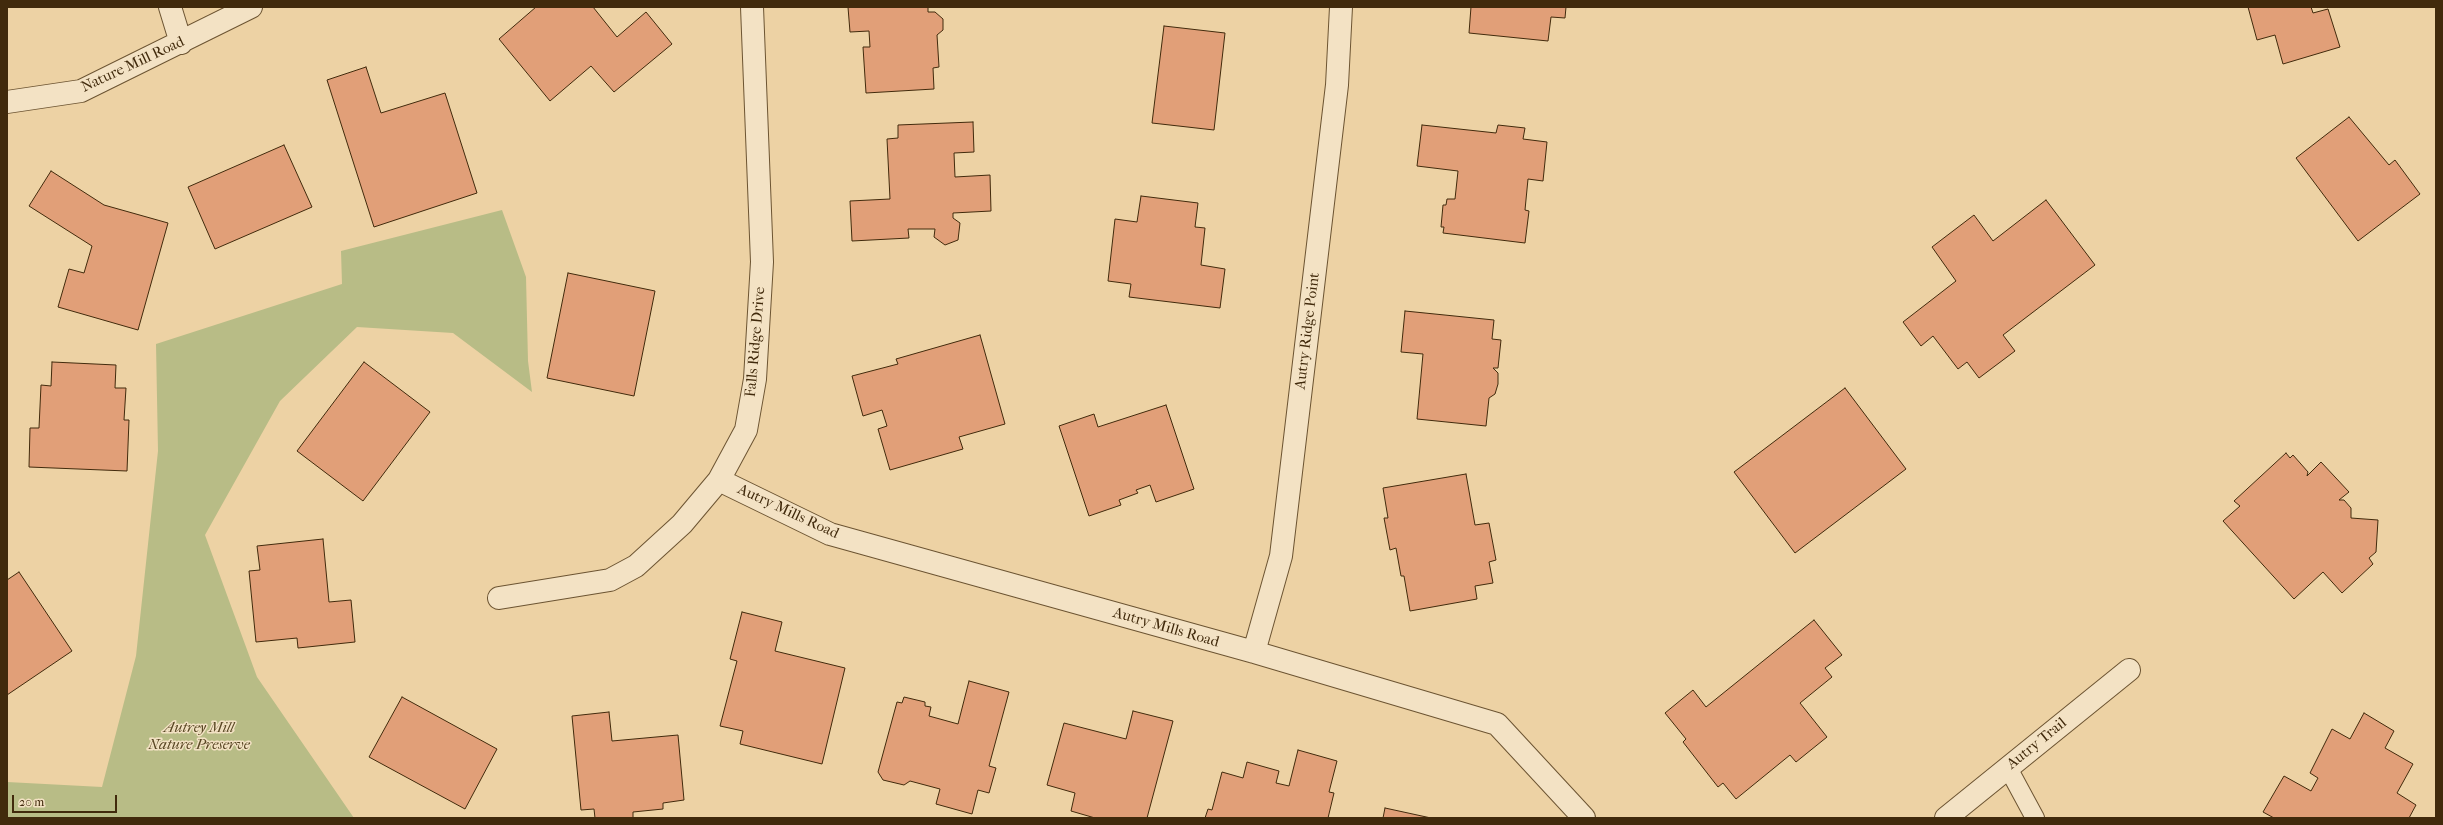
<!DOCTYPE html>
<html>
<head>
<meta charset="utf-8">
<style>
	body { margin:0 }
	#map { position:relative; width:2443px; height:825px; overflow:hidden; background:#edd2a4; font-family:"IM FELL French Canon",serif }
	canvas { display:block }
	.frame { position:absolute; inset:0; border:8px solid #412a0c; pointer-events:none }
	.scale { position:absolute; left:12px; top:795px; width:105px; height:18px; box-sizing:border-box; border:2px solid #412a0c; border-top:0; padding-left:5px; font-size:12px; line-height:14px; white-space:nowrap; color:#412a0c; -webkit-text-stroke:3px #f3e2c4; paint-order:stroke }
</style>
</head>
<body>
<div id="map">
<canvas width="2443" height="825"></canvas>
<div class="frame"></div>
<div class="scale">20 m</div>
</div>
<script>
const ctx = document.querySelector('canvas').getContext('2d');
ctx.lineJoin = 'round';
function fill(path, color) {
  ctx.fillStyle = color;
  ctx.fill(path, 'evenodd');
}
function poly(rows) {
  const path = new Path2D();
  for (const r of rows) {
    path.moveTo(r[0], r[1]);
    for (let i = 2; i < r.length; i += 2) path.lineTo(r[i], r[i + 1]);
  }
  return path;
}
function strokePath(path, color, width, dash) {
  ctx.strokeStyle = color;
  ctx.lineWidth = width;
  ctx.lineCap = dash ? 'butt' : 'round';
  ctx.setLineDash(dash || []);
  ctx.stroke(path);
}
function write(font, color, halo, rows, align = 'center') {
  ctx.font = font + ' "IM FELL French Canon",serif';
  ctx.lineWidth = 3;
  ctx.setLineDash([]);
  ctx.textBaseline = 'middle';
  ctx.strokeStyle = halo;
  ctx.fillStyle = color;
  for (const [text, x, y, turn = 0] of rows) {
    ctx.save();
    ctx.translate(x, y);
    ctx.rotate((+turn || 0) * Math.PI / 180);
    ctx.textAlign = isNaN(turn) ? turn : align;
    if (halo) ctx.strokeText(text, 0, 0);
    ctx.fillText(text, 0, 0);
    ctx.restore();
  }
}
const green = poly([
	[502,210,526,277,528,361,532,392,453,333,357,327,280,401,205,535,257,677,354,818,7,818,7,782,102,787,136,656,158,451,156,344,342,284,341,251]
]);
const building = poly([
	[536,7,593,7,617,37,646,12,672,44,614,92,591,66,550,101,499,39,536,7],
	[848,7,928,7,928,12,935,12,943,19,943,30,937,35,939,67,933,68,934,89,866,93,863,47,870,47,869,31,850,32,848,7],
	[1471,7,1566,7,1565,18,1551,17,1548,41,1469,33,1471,7],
	[2248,7,2311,7,2313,13,2328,9,2340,47,2283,64,2275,35,2257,40,2248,7],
	[1164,26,1225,33,1214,130,1152,123,1164,26],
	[366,67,381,113,445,93,477,193,374,227,327,80,366,67],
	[2349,117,2389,165,2395,160,2420,194,2358,241,2296,158,2349,117],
	[973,122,974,152,954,153,955,177,990,175,991,211,953,213,953,218,960,223,958,240,945,245,934,237,935,229,908,229,909,238,852,241,850,201,890,199,887,139,898,138,898,125,973,122],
	[1422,125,1496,133,1498,125,1525,128,1523,139,1547,142,1543,181,1528,179,1525,210,1529,211,1525,243,1443,233,1444,227,1441,227,1443,205,1446,205,1447,199,1455,199,1458,171,1417,166,1422,125],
	[284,145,312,207,215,249,188,187,284,145],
	[51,171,104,205,168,223,138,330,58,307,69,269,84,273,92,246,29,206,51,171],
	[1141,196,1198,203,1195,227,1205,228,1201,265,1225,269,1220,308,1129,297,1131,284,1108,281,1115,219,1137,222,1141,196],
	[2046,200,2095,265,2003,335,2015,351,1979,378,1967,362,1958,369,1933,336,1921,346,1903,322,1956,281,1932,247,1974,215,1993,241,2046,200],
	[568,273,655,291,634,396,547,378,568,273],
	[1405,311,1494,320,1492,339,1501,340,1498,368,1493,368,1498,373,1498,384,1495,394,1489,398,1486,426,1417,419,1423,354,1401,352,1405,311],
	[980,335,1005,424,959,437,963,449,890,470,878,429,887,426,882,410,863,416,852,376,898,364,896,359,980,335],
	[52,362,116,365,115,388,126,388,124,420,129,420,127,471,29,467,30,428,39,428,41,385,51,386,52,362],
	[364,362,430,412,363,501,297,451,364,362],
	[1845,388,1906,469,1795,553,1734,472,1845,388],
	[1166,405,1194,489,1156,502,1150,485,1136,490,1138,493,1119,500,1121,505,1089,516,1059,426,1094,414,1098,427,1166,405],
	[2286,453,2290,458,2293,455,2308,472,2307,476,2321,462,2349,492,2339,500,2344,500,2351,508,2351,518,2378,520,2376,552,2369,558,2373,564,2342,593,2323,572,2294,599,2223,521,2240,506,2234,501,2286,453],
	[1466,474,1475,525,1489,523,1496,560,1489,562,1493,583,1475,586,1477,599,1410,611,1404,576,1401,576,1396,548,1390,550,1384,518,1388,518,1383,488,1466,474],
	[323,539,329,602,351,600,355,642,298,648,297,638,256,642,249,571,260,570,257,546,323,539],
	[19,572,72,651,7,695,7,580,19,572],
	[742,612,782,622,775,651,845,668,822,764,740,744,743,731,720,726,737,661,730,659,742,612],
	[1814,620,1842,655,1825,668,1832,677,1800,703,1827,737,1796,762,1790,755,1736,799,1723,783,1718,787,1683,742,1686,739,1665,713,1693,690,1706,707,1814,620],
	[969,681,1009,692,989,766,996,768,989,793,978,790,972,814,936,804,940,789,910,781,904,785,883,780,878,772,897,702,902,703,904,697,925,702,925,706,931,707,929,716,958,724,969,681],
	[402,697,497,749,465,809,369,757,402,697],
	[1133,711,1173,721,1147,818,1095,818,1071,811,1075,793,1047,785,1064,723,1126,739,1133,711],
	[609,712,612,741,678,735,684,800,663,803,663,809,633,812,633,818,595,818,594,809,581,810,572,716,609,712],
	[2364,713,2394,731,2385,748,2413,764,2397,793,2416,805,2409,818,2274,818,2263,812,2284,776,2311,791,2318,778,2310,773,2332,729,2350,739,2364,713],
	[1298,750,1337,761,1329,792,1334,793,1328,818,1205,818,1208,809,1212,810,1222,772,1243,778,1247,762,1279,771,1276,783,1289,786,1298,750],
	[1385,808,1431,818,1383,818,1385,808]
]);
const service = poly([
	[2008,768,2035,818]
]);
const minor = poly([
	[170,7,181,43],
	[7,102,81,91,251,7],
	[719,480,830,534,1254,652,1497,724,1584,818],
	[499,598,610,580,636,566,682,524,719,480,746,430,755,379,762,262,752,7],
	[1254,652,1281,556,1337,85,1341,7],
	[1946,818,2129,670]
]);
const streetNames = [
	["Nature Mill Road",133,65,-25],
	["Autry Ridge Point",1308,331,-83],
	["Falls Ridge Drive",756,342,-85],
	["Autry Mills Road",788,512,25],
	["Autry Mills Road",1166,628,16],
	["Autry Trail",2037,744,-39]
];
const parkNames = [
	["Autrey Mill",199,728],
	["Nature Preserve",199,745]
];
fill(green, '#b8bc86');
fill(building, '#e19f78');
strokePath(building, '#412a0c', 1);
strokePath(service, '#6c5432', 20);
strokePath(minor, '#6c5432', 24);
strokePath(service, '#f3e2c4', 18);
strokePath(minor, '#f3e2c4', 22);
write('15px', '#412a0c', '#f3e2c4', streetNames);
write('italic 15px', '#594724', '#f3e2c4', parkNames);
</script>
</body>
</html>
